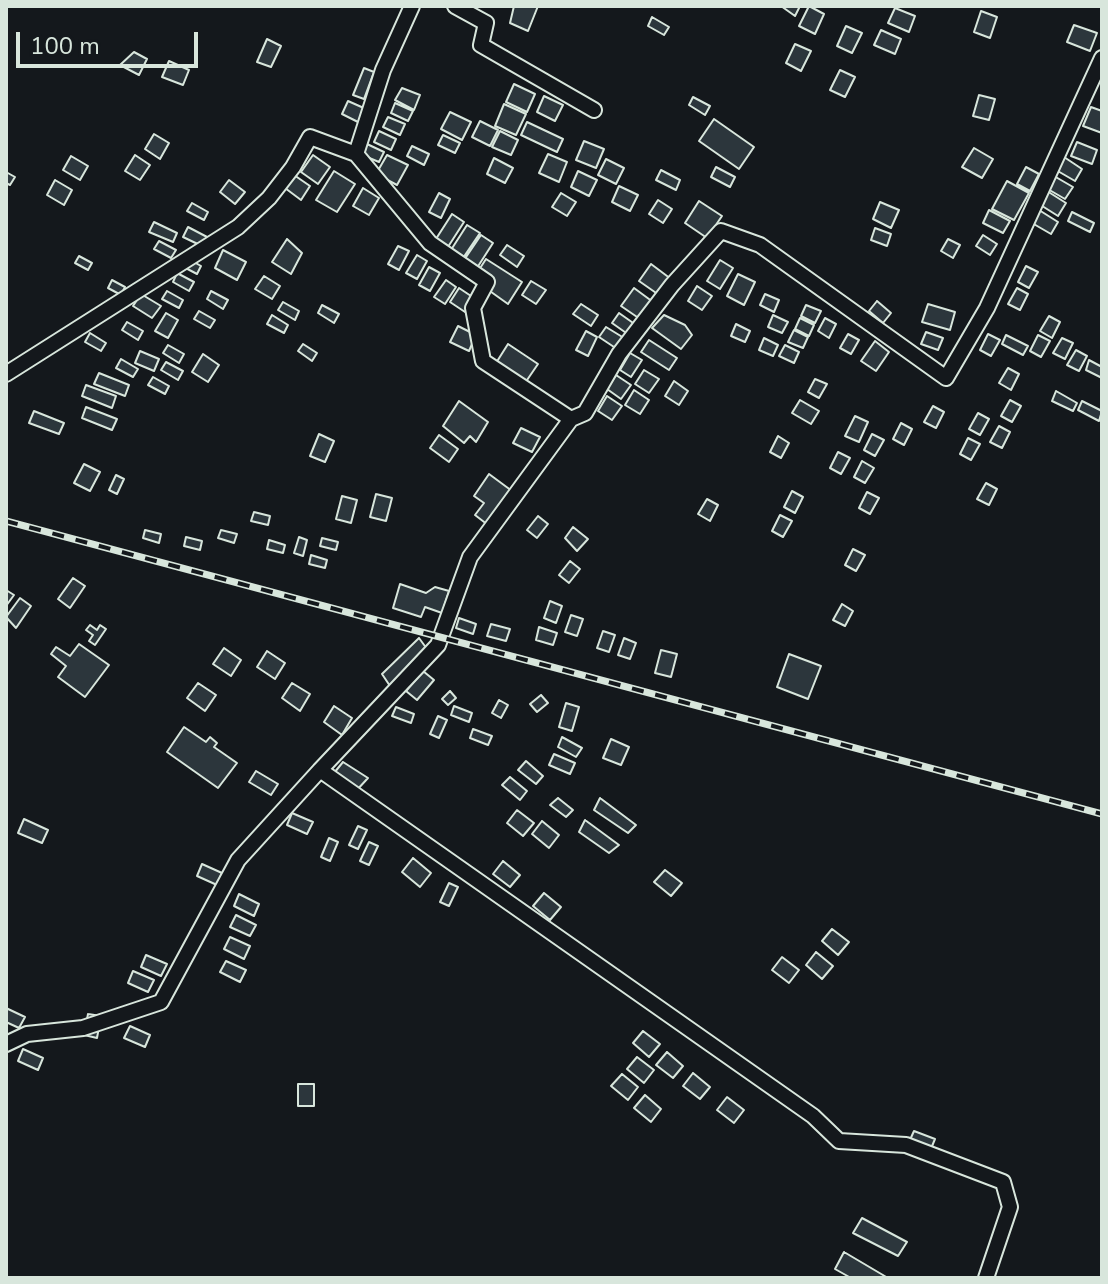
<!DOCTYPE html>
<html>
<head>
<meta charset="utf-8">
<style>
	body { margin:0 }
	#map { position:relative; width:1108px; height:1284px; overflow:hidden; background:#14181c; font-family:"Nunito Sans",sans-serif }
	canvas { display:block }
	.frame { position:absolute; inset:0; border:8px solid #d8e6dc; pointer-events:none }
	.scale { position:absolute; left:16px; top:32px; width:182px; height:36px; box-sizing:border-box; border:4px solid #d8e6dc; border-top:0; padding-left:10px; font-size:24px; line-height:28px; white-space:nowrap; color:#d8e6dc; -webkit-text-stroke:6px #14181c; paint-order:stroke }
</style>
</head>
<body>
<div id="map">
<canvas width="1108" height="1284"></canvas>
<div class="frame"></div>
<div class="scale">100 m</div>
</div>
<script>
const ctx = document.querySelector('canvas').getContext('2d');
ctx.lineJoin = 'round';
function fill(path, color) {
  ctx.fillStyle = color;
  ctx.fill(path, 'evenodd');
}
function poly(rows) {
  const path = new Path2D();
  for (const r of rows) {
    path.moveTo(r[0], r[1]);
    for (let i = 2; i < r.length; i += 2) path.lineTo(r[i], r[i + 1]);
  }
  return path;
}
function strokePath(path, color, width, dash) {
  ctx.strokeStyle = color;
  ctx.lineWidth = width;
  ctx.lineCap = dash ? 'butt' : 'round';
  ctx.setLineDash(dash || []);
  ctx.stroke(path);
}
const building = poly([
	[514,6,538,6,528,31,510,23,514,6],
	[781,6,800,6,795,16,781,6],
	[809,6,824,14,815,34,799,26,809,6],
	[895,8,915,16,909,32,888,23,895,8],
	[981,11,997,17,990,38,974,32,981,11],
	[652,17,669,27,664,35,648,26,652,17],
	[1074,25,1097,33,1090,51,1067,42,1074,25],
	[846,26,862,33,852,53,837,46,846,26],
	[881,30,901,39,895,54,874,45,881,30],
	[267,39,281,46,271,67,257,62,267,39],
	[795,44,811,51,801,71,786,63,795,44],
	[134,52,147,59,139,75,120,65,134,52],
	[169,61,189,70,183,85,162,77,169,61],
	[364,68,374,72,364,99,353,95,364,68],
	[840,70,855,77,845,97,830,90,840,70],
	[514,84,535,94,527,112,506,102,514,84],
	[402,88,420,95,414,110,395,100,402,88],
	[979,95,995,99,989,120,973,116,979,95],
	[544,96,563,105,555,121,537,112,544,96],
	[693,97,710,106,705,115,689,105,693,97],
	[348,101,366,109,360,123,342,114,348,101],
	[395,103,413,111,408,121,391,113,395,103],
	[504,104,526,114,516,135,495,126,504,104],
	[1091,107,1102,111,1102,133,1083,126,1091,107],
	[450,112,471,122,462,140,441,129,450,112],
	[388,117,405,124,400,135,383,127,388,117],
	[714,119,754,147,739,169,699,141,714,119],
	[480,121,498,130,490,146,472,137,480,121],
	[527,122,563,139,557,152,521,135,527,122],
	[379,131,396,139,391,150,374,142,379,131],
	[500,131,518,140,511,155,492,147,500,131],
	[154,134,169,143,160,159,145,149,154,134],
	[443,135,460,143,455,153,438,145,443,135],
	[584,141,604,149,596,168,576,160,584,141],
	[1077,142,1097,150,1092,164,1071,156,1077,142],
	[367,144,384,152,379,162,362,155,367,144],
	[412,146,429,154,424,165,407,156,412,146],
	[974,148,993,159,982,178,962,167,974,148],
	[548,154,567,162,559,182,539,173,548,154],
	[135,155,150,165,140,180,125,171,135,155],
	[313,155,330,167,318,184,301,172,313,155],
	[387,155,408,165,397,185,376,174,387,155],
	[71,156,88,166,80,180,63,170,71,156],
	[1064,157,1082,169,1075,181,1056,170,1064,157],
	[494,158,513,168,505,183,487,174,494,158],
	[606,159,624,168,616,184,598,175,606,159],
	[716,167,735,177,730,187,711,177,716,167],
	[1026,167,1039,174,1030,191,1017,184,1026,167],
	[661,170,680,180,676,190,656,180,661,170],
	[334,171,355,184,337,212,316,200,334,171],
	[578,171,597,180,589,196,571,187,578,171],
	[6,172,15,177,10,185,6,183,6,172],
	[294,175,310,186,301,200,285,188,294,175],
	[1054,176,1073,187,1065,199,1046,188,1054,176],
	[55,180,72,190,64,205,47,195,55,180],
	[229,180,245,192,235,204,220,192,229,180],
	[1007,181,1029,193,1014,220,992,209,1007,181],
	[619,186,638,195,630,211,612,202,619,186],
	[363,188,379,198,369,215,353,206,363,188],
	[1047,191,1066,203,1058,216,1039,204,1047,191],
	[439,193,450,199,441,218,429,212,439,193],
	[561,193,576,202,567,216,552,207,561,193],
	[658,200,672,209,663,223,649,214,658,200],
	[699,201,722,216,707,238,685,223,699,201],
	[880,202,899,210,891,228,873,219,880,202],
	[192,203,208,212,204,220,187,211,192,203],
	[989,210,1010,221,1003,233,983,223,989,210],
	[1039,210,1058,222,1051,234,1032,223,1039,210],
	[1072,212,1094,223,1090,232,1068,221,1072,212],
	[452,214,464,222,446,250,434,242,452,214],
	[154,222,177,233,173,242,149,232,154,222],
	[467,225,480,233,461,261,449,253,467,225],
	[188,227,209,238,204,247,183,237,188,227],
	[875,228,891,234,887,246,871,240,875,228],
	[481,235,493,243,475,271,462,263,481,235],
	[983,235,997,244,990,255,976,246,983,235],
	[287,239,302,253,291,274,272,262,287,239],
	[948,239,960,245,953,258,941,251,948,239],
	[159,241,176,250,171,258,154,249,159,241],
	[507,245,524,256,517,267,500,255,507,245],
	[398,246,409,251,399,270,388,264,398,246],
	[223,250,246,262,237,280,215,268,223,250],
	[417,255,427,261,417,279,406,273,417,255],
	[79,256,92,263,88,270,75,263,79,256],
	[185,257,201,266,197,274,180,265,185,257],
	[486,259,522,282,508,304,473,279,486,259],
	[720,260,733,268,720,289,707,281,720,260],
	[651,264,671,279,659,295,639,281,651,264],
	[1026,266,1038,272,1029,288,1018,282,1026,266],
	[429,267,440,273,430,291,419,285,429,267],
	[177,273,194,282,189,291,173,282,177,273],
	[738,274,755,282,744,305,727,296,738,274],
	[264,276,280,286,272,299,255,289,264,276],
	[112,280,125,287,121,295,108,288,112,280],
	[446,280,456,287,445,304,434,297,446,280],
	[531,281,546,290,536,304,522,295,531,281],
	[697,286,712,296,702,310,688,301,697,286],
	[459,288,474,298,465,312,450,302,459,288],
	[634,288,653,302,640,319,621,306,634,288],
	[1017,288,1028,294,1020,310,1008,304,1017,288],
	[167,291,183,300,179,308,162,299,167,291],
	[211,291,228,300,223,309,207,299,211,291],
	[141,294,161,306,152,318,133,306,141,294],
	[765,294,779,300,774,312,760,305,765,294],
	[877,301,891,313,883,323,869,311,877,301],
	[283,302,299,311,295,320,278,310,283,302],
	[581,304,598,315,591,326,573,314,581,304],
	[928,304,955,312,950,330,922,322,928,304],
	[322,305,339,314,334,323,318,313,322,305],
	[806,305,821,311,815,323,801,316,806,305],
	[199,311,215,320,210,328,194,319,199,311],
	[166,313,178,320,168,338,155,331,166,313],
	[619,313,636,325,629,335,612,323,619,313],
	[272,315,288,325,284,333,267,324,272,315],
	[664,315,685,325,692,335,681,349,652,328,664,315],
	[773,315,788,322,782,333,768,327,773,315],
	[1049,316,1060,322,1052,338,1040,331,1049,316],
	[800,318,814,325,809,336,795,329,800,318],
	[825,318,836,324,829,338,818,331,825,318],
	[127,322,143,331,138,340,122,330,127,322],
	[736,324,750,331,745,342,731,336,736,324],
	[458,326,476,335,469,351,450,342,458,326],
	[606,327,624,338,617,349,599,337,606,327],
	[794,330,808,337,803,348,788,342,794,330],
	[586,331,597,337,588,356,576,350,586,331],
	[926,332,943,338,938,350,921,344,926,332],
	[90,333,106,343,101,351,85,342,90,333],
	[848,334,859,340,851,354,840,348,848,334],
	[988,334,1000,340,991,356,980,350,988,334],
	[1006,335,1028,346,1023,355,1002,344,1006,335],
	[1038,335,1050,341,1041,357,1030,351,1038,335],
	[764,338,778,345,773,356,759,350,764,338],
	[1062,338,1073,343,1065,359,1053,353,1062,338],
	[649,340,677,358,669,370,641,352,649,340],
	[875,341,889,352,876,371,861,361,875,341],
	[303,344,317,353,312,361,298,351,303,344],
	[508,344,538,364,525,383,496,363,508,344],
	[168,345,184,354,179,363,163,353,168,345],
	[785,345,799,352,794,363,779,356,785,345],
	[1076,350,1087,356,1079,371,1067,365,1076,350],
	[140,351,159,359,154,371,135,363,140,351],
	[630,353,642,360,631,377,620,370,630,353],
	[203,354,219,365,208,382,192,372,203,354],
	[121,359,138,369,133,377,116,368,121,359],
	[1089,360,1102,367,1102,378,1086,370,1089,360],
	[166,362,183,371,178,380,161,370,166,362],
	[1008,368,1019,374,1011,390,999,383,1008,368],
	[644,370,659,379,649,393,635,384,644,370],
	[99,373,129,385,125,396,94,384,99,373],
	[616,375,631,385,621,399,607,389,616,375],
	[153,377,169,386,165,394,148,385,153,377],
	[815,379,827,384,819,398,808,392,815,379],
	[674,381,688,391,679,405,665,396,674,381],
	[86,385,116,396,112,408,82,396,86,385],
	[634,390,649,400,640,414,625,405,634,390],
	[1056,391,1077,403,1073,411,1052,401,1056,391],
	[607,396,622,406,612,420,598,411,607,396],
	[800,400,819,411,811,424,792,413,800,400],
	[1010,400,1021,406,1012,422,1001,416,1010,400],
	[459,401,488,422,476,442,470,436,464,443,443,426,459,401],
	[1082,401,1102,411,1099,421,1078,410,1082,401],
	[933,406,944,412,936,428,924,422,933,406],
	[86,407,117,419,112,430,82,418,86,407],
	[34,411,64,423,59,434,29,423,34,411],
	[978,413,989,419,980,435,969,429,978,413],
	[855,416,868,422,859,442,845,436,855,416],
	[901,423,912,429,904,445,893,439,901,423],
	[999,426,1010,432,1002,448,990,442,999,426],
	[521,428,540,437,532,452,513,443,521,428],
	[319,434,334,441,325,462,310,456,319,434],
	[872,434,884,440,875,456,864,450,872,434],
	[439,435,458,449,449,462,430,448,439,435],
	[778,436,789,443,781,458,770,452,778,436],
	[968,438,980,444,971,460,960,454,968,438],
	[838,452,850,458,841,474,830,468,838,452],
	[862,461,874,468,865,483,854,477,862,461],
	[84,464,100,472,90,491,74,483,84,464],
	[489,474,512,491,488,525,475,515,484,503,474,496,489,474],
	[116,475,124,479,117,494,109,490,116,475],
	[986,483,997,489,989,505,977,499,986,483],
	[792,491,803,497,795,513,784,507,792,491],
	[867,492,879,498,870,514,859,508,867,492],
	[376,494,392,498,386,521,370,517,376,494],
	[342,496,357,500,351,523,336,519,342,496],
	[707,499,718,505,710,521,698,514,707,499],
	[254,512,270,516,268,525,251,521,254,512],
	[780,515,792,521,783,537,772,531,780,515],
	[538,516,548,524,537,538,527,530,538,516],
	[573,527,588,539,577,551,565,538,573,527],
	[145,530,161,534,159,543,143,538,145,530],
	[221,530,237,534,234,543,218,538,221,530],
	[186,537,202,541,200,550,184,546,186,537],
	[299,537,307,540,303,556,294,553,299,537],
	[322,538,338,542,336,550,320,546,322,538],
	[269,540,285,545,283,553,267,549,269,540],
	[853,549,865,555,856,571,845,565,853,549],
	[311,555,327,560,325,568,309,564,311,555],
	[570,561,580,569,569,583,559,575,570,561],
	[73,578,85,586,70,608,58,599,73,578],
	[400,584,426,593,435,587,449,591,442,613,425,607,421,617,393,608,400,584],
	[6,590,14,595,6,606,6,590],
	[20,598,31,606,16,628,6,617,20,598],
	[550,601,562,606,556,623,544,618,550,601],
	[842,604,853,611,845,626,833,620,842,604],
	[571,615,583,619,577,636,565,632,571,615],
	[459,618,476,624,473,634,456,628,459,618],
	[491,624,510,629,506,641,487,636,491,624],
	[90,625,97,630,100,625,106,629,95,645,89,641,93,635,86,630,90,625],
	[539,627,557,633,553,645,536,640,539,627],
	[603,631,615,635,609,652,597,648,603,631],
	[419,638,427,649,390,686,382,674,419,638],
	[624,638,636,643,630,659,618,655,624,638],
	[79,644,109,665,85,697,58,677,66,666,51,654,56,647,70,656,79,644],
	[224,648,241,660,231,676,213,664,224,648],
	[661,650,677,654,671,677,655,673,661,650],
	[267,651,285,663,275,679,257,667,267,651],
	[789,654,821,666,808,699,777,687,789,654],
	[423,671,434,680,417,700,406,691,423,671],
	[198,683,216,695,205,711,187,698,198,683],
	[292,683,310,694,300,711,282,698,292,683],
	[450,691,456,698,448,705,442,699,450,691],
	[541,695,548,703,537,712,530,704,541,695],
	[499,700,508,705,501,718,492,713,499,700],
	[566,703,579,707,572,731,559,727,566,703],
	[334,706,352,718,342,735,324,722,334,706],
	[454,706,472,713,469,722,451,715,454,706],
	[396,707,414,714,411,723,392,716,396,707],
	[438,716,447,720,439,738,430,734,438,716],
	[184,727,206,742,210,737,217,743,214,747,237,763,218,788,167,752,184,727],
	[473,729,492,736,488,745,470,738,473,729],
	[562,737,582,748,576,757,558,747,562,737],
	[611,739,629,747,621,765,603,758,611,739],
	[554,754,575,763,570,774,549,765,554,754],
	[526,761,543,776,536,784,518,770,526,761],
	[343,762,368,778,356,791,334,773,343,762],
	[256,771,278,784,271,795,249,782,256,771],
	[510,777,527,791,520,800,502,785,510,777],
	[558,798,573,810,566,817,550,805,558,798],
	[600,798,636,825,628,833,594,810,600,798],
	[517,810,534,823,523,836,507,823,517,810],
	[292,813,313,822,307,834,287,825,292,813],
	[24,819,48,830,42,843,18,833,24,819],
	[585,820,619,845,609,853,579,832,585,820],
	[542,821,559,835,549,848,532,834,542,821],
	[358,826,367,830,358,849,349,845,358,826],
	[329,838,338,842,330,861,321,857,329,838],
	[369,842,378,846,369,865,360,861,369,842],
	[413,858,431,873,420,887,402,872,413,858],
	[503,861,520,875,510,887,493,874,503,861],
	[202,864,222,873,217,885,197,876,202,864],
	[665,870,682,883,671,896,654,882,665,870],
	[449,883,458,887,449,906,440,902,449,883],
	[544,893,561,907,550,920,533,906,544,893],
	[239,894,259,904,254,916,234,906,239,894],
	[236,915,256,925,250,936,230,927,236,915],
	[832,929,849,942,838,955,822,941,832,929],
	[230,937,250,946,244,959,224,949,230,937],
	[816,952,833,966,822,979,806,965,816,952],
	[146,955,167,964,161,976,141,967,146,955],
	[782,957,799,970,789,983,772,970,782,957],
	[226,961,246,970,240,982,220,972,226,961],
	[133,971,154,980,148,992,128,983,133,971],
	[6,1008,25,1017,19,1028,6,1022,6,1008],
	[88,1014,101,1016,97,1038,84,1035,88,1014],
	[130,1026,150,1035,145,1047,124,1038,130,1026],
	[643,1031,660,1044,649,1057,633,1043,643,1031],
	[23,1049,43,1058,38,1070,18,1061,23,1049],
	[667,1052,683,1066,673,1078,656,1065,667,1052],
	[637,1057,654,1070,644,1083,627,1069,637,1057],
	[693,1073,710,1087,700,1099,683,1086,693,1073],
	[622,1074,638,1087,628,1100,611,1086,622,1074],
	[298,1084,314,1084,314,1106,298,1106,298,1084],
	[645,1095,661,1109,651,1122,634,1108,645,1095],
	[727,1097,744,1110,734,1123,717,1110,727,1097],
	[914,1131,935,1139,930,1151,909,1142,914,1131],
	[862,1218,907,1242,898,1256,853,1233,862,1218],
	[844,1252,888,1278,851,1278,835,1269,844,1252]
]);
const minor = poly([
	[412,6,383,70,356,154,430,243,487,282,473,308,483,361,571,419],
	[455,6,486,23,481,45,594,110],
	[6,374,238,227,269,198,293,167,310,137,356,154],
	[6,1044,27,1034,83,1028,161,1002,238,860,320,770],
	[986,1278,1010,1207,1003,1182,906,1145,839,1141,813,1116,320,770,438,645,470,557,571,419,585,413,619,354,672,285,721,231,760,245,946,378,987,308,1102,58]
]);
const rail = poly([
	[6,521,1102,814]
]);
fill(building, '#2c363c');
strokePath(building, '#d8e6dc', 2);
strokePath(minor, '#d8e6dc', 18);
strokePath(minor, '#14181c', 14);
strokePath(rail, '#d8e6dc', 7);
strokePath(rail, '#14181c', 4, [12]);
</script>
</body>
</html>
